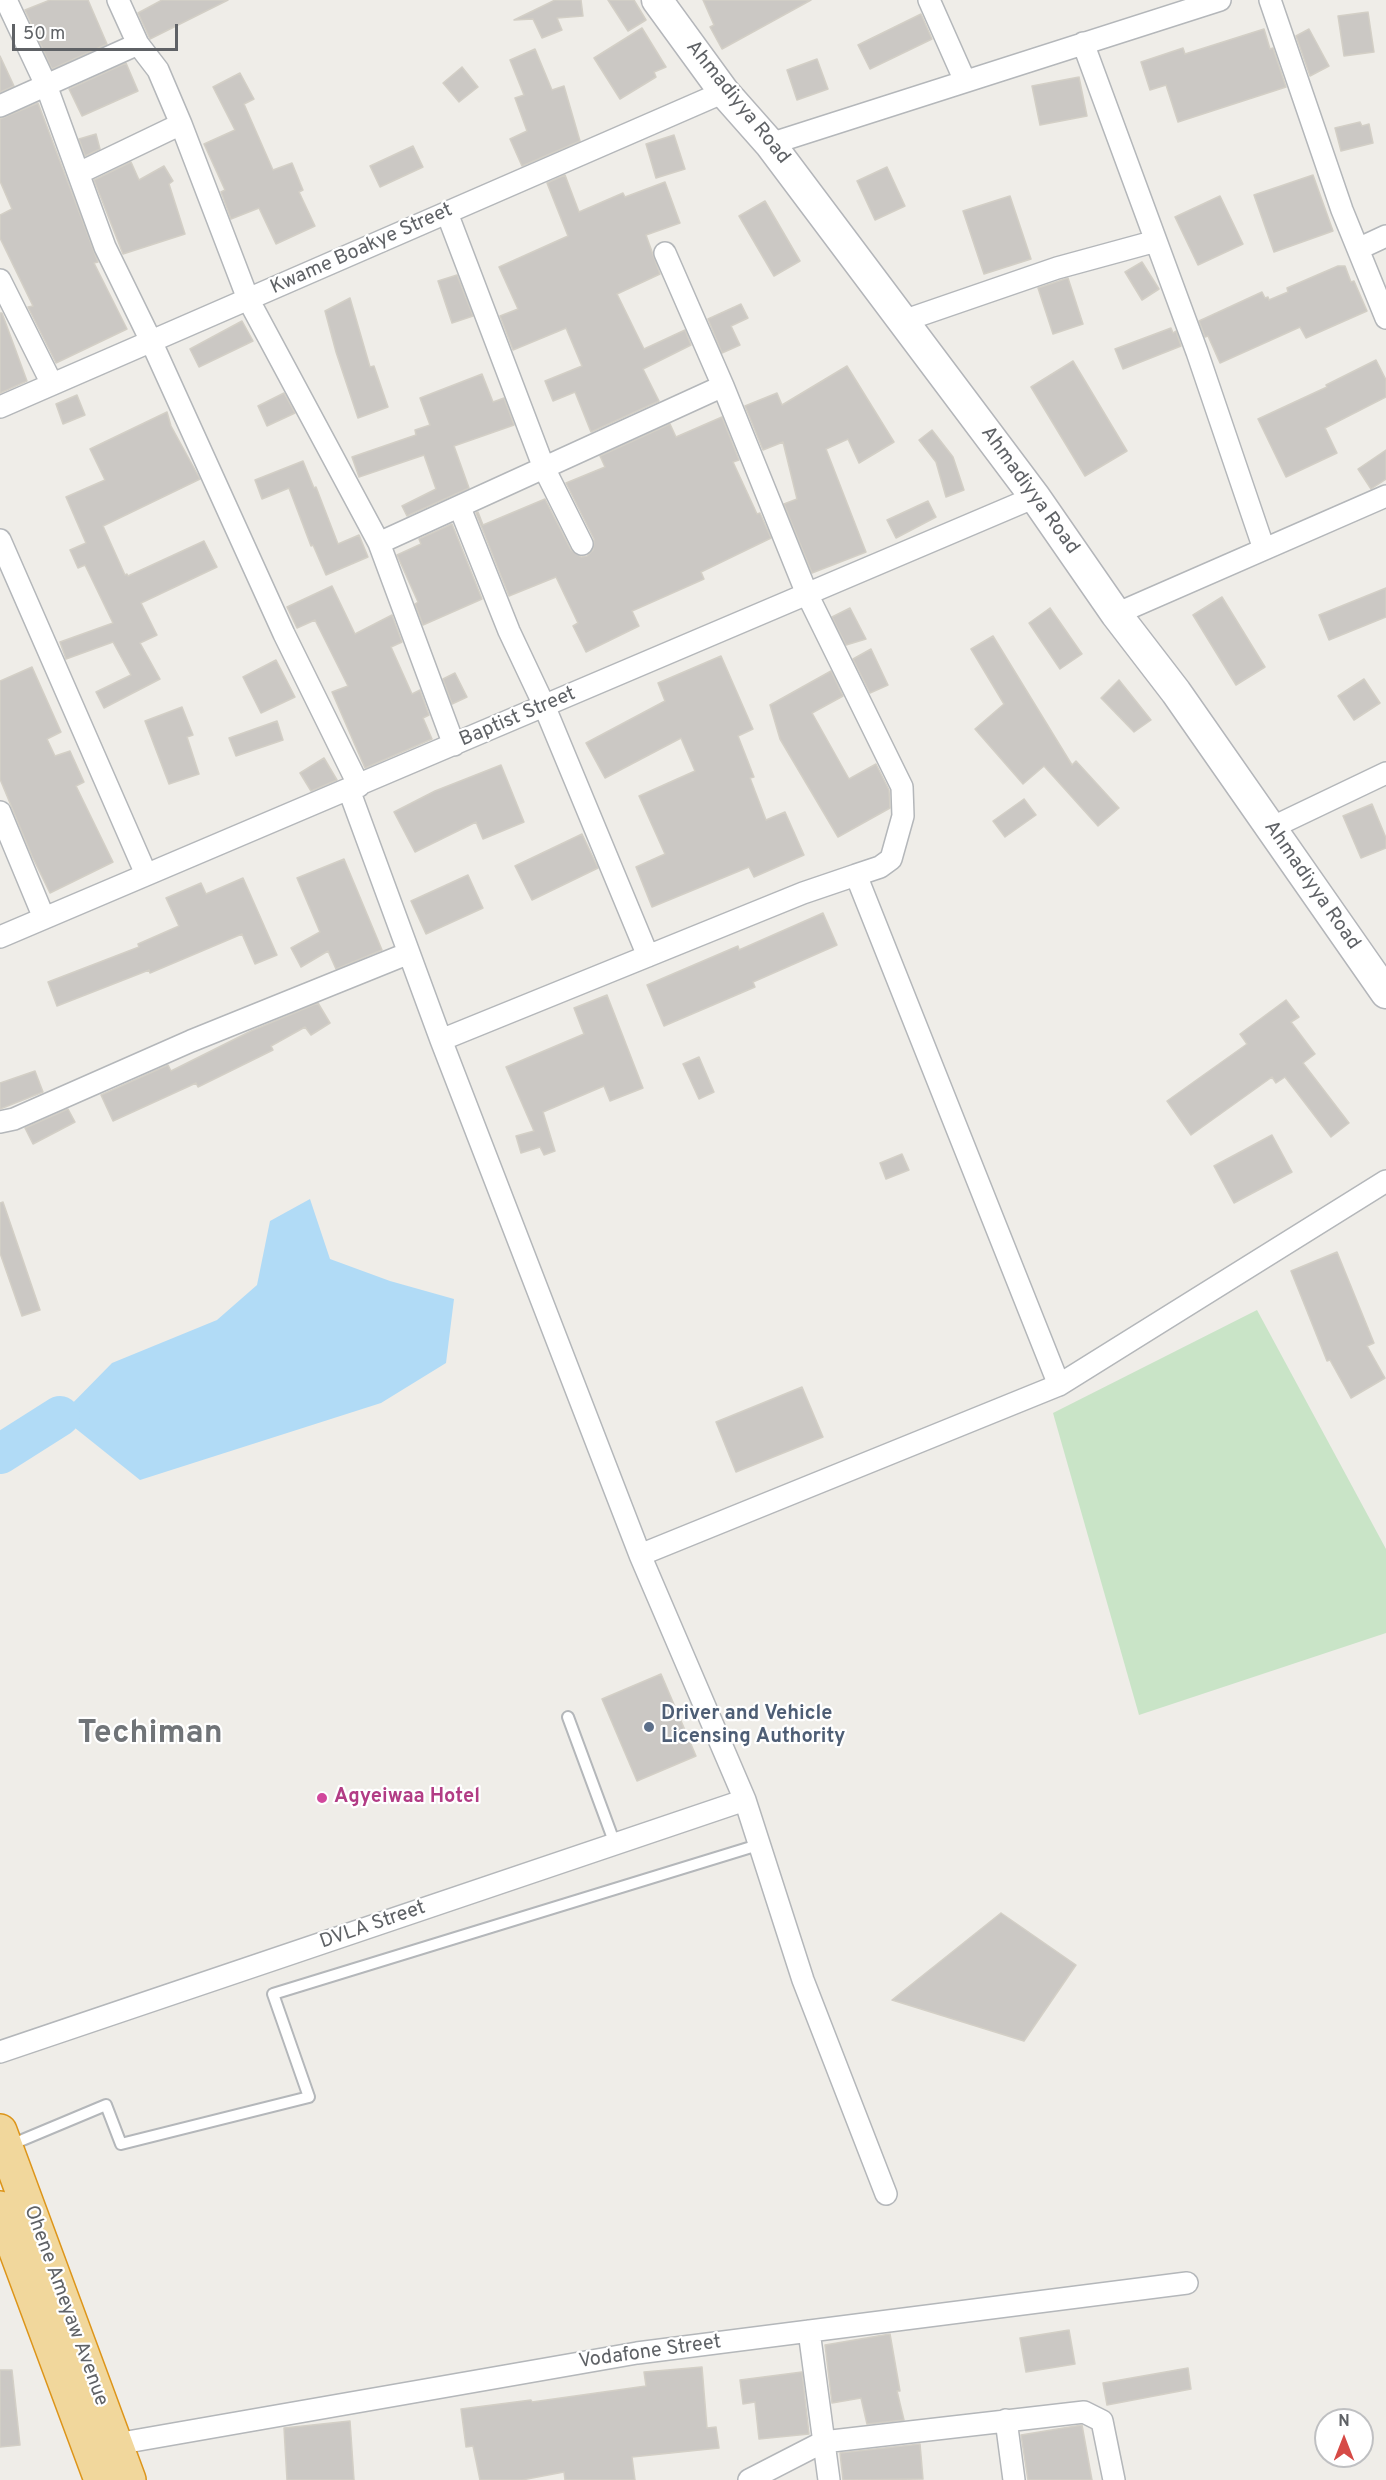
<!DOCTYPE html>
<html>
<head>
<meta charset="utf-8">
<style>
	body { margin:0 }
	#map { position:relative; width:1386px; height:2480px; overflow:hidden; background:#efede8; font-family:Overpass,sans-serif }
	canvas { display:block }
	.north { position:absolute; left:1314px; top:2408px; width:60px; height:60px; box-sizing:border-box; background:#fff; border:2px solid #bfc0c2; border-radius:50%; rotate:0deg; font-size:16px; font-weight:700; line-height:24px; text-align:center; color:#5f6266 }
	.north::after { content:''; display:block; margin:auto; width:21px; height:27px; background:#d64a46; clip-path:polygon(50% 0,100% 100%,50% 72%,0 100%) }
	.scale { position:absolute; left:12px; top:24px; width:166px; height:27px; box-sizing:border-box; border:3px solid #5f6266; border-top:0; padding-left:8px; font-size:18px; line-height:21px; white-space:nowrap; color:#5f6266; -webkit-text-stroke:4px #fff; paint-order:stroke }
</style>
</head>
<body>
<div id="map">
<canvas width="1386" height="2480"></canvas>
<div class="north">N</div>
<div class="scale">50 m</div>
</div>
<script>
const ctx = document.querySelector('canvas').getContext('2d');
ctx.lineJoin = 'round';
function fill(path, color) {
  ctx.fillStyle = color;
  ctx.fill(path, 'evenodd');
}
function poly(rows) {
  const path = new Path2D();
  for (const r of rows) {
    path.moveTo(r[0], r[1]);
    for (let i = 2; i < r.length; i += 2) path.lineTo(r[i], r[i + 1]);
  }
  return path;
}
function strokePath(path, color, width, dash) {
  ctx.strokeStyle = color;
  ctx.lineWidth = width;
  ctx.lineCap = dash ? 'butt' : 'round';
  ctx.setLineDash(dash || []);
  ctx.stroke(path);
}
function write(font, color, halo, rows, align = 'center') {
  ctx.font = font + ' Overpass,sans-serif';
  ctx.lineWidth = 4.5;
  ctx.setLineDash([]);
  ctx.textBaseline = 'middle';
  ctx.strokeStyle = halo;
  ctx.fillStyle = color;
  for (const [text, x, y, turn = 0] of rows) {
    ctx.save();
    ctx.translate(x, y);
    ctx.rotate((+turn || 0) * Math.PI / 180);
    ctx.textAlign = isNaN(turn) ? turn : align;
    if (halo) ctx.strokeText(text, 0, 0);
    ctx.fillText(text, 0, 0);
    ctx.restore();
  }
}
const green = poly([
	[1257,1310,1386,1549,1386,1633,1139,1715,1053,1413]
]);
const water = poly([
	[310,1199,330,1259,390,1281,454,1299,446,1363,381,1403,140,1480,60,1416,112,1363,217,1320,257,1285,270,1221]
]);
const river = poly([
	[0,1454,60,1416]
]);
const building = poly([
	[50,0,88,0,107,44,52,69,25,10,50,0],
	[162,0,228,0,150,39,138,13,162,0],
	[555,0,581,0,583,16,557,18,562,30,542,38,533,19,514,20,555,0],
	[608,0,634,0,646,20,628,31,608,0],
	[703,0,811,0,722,49,710,27,714,25,703,0],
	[1368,12,1374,52,1344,56,1338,16,1368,12],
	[921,14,932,39,870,69,858,45,921,14],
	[642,28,666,67,654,72,656,77,620,99,594,58,642,28],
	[1264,29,1270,49,1273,48,1286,87,1178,122,1166,85,1150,90,1141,62,1183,48,1185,54,1264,29],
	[1309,29,1329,66,1310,76,1296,36,1309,29],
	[535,49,552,90,564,86,580,141,522,166,510,139,527,131,515,98,524,95,510,60,535,49],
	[0,56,14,86,0,92,0,56],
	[817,59,828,89,797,100,787,70,817,59],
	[126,63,138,91,82,116,69,89,126,63],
	[462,67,478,87,459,102,443,83,462,67],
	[240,73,254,99,244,104,273,170,292,163,303,190,299,192,315,226,276,244,259,208,231,219,221,192,225,190,204,144,235,130,213,87,240,73],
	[1079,77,1087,116,1040,125,1032,86,1079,77],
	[38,103,98,262,94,263,127,329,56,363,28,307,33,306,0,238,0,215,12,209,0,181,0,119,38,103],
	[1360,122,1362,126,1369,124,1373,143,1341,151,1335,128,1360,122],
	[96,134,100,149,85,156,79,139,96,134],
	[674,135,685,169,656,178,646,144,674,135],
	[413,146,423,167,380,187,370,166,413,146],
	[131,162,139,180,164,166,173,181,169,184,185,234,123,254,94,180,131,162],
	[887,167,905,206,875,220,857,181,887,167],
	[565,175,579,212,623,193,625,197,665,182,680,223,646,235,660,274,617,294,644,349,685,330,691,345,643,369,659,401,591,432,575,392,553,401,545,381,582,366,566,328,513,350,500,316,518,309,499,267,568,236,547,183,565,175],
	[1313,175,1333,231,1274,252,1254,195,1313,175],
	[1010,196,1031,259,984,274,963,211,1010,196],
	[1220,196,1243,244,1198,265,1175,217,1220,196],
	[765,201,800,261,774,276,739,216,765,201],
	[1142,262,1159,289,1142,300,1125,272,1142,262],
	[1338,266,1345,266,1351,282,1354,281,1367,311,1306,338,1300,327,1220,363,1208,336,1205,337,1199,321,1262,292,1265,298,1268,297,1269,300,1288,292,1287,288,1338,266],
	[457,275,473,316,452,323,438,281,457,275],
	[1068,278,1083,324,1053,334,1038,288,1068,278],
	[350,298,370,367,374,366,388,407,358,418,336,352,325,311,350,298],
	[741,304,748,318,731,326,740,345,722,353,708,319,741,304],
	[0,313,2,313,27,381,0,393,0,313],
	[242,321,253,341,199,367,190,349,242,321],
	[1171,328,1173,333,1176,331,1181,346,1123,369,1115,349,1171,328],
	[1376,360,1386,380,1386,397,1325,428,1337,453,1286,477,1258,419,1327,387,1326,385,1376,360],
	[1073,361,1127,451,1085,476,1031,387,1073,361],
	[847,366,894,442,859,463,848,439,826,449,866,552,812,573,784,504,797,499,783,442,763,450,745,406,777,393,782,405,847,366],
	[482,374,493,402,504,398,514,425,454,446,469,488,407,516,402,506,436,489,424,455,359,477,352,457,416,435,415,430,430,425,420,398,482,374],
	[284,393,295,413,267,426,258,406,284,393],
	[77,395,85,415,63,424,56,404,77,395],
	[167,412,171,426,200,479,103,526,125,575,127,574,128,576,204,541,217,567,141,603,157,635,140,643,160,679,104,708,96,692,131,675,113,642,66,659,60,642,113,623,85,565,78,568,70,550,86,543,66,497,105,480,90,449,167,412],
	[722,417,739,460,733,462,757,514,760,513,771,538,701,572,704,579,632,611,639,626,586,652,573,626,578,623,556,577,509,596,476,513,478,512,483,525,545,499,571,550,581,557,587,556,593,550,594,539,566,483,605,467,600,456,670,424,676,437,722,417],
	[932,430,953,457,964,490,946,497,936,462,919,440,932,430],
	[1386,450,1386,479,1371,489,1358,469,1386,450],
	[303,461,314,488,316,487,338,544,359,535,368,557,326,575,313,545,311,546,289,488,262,499,255,480,303,461],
	[928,501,936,517,896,538,887,520,928,501],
	[452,524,482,599,423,625,415,604,418,602,397,555,421,544,419,539,452,524],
	[332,586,355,634,392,615,402,642,391,647,412,694,420,690,429,715,423,718,432,739,365,768,332,692,348,686,315,620,297,628,287,607,332,586],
	[1386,588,1386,617,1329,640,1319,615,1386,588],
	[1222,597,1265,667,1236,685,1193,615,1222,597],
	[850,608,866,639,846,645,832,617,850,608],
	[1050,608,1082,654,1060,669,1029,623,1050,608],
	[993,636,1072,765,1076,761,1119,808,1098,826,1044,766,1023,784,975,729,1004,704,971,649,993,636],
	[871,649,888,685,870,693,853,659,871,649],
	[721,656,753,729,738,736,754,777,750,778,766,820,785,812,804,855,754,877,749,867,652,907,636,867,665,854,639,796,695,771,681,738,605,778,586,743,665,701,658,683,721,656],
	[276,660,295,697,261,713,243,677,276,660],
	[32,667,61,732,47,739,55,756,70,751,84,782,76,786,113,862,50,893,32,856,0,779,0,681,32,667],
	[831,671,843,696,812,713,849,779,876,764,889,790,890,808,838,837,780,739,770,705,831,671],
	[455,673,467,697,452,704,443,679,455,673],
	[1364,679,1380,703,1354,720,1338,696,1364,679],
	[1119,680,1151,720,1134,732,1101,698,1119,680],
	[182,707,193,735,187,737,199,774,169,784,145,721,182,707],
	[277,721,283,740,236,756,229,738,277,721],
	[324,758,337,780,311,791,300,773,324,758],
	[501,765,524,822,483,839,476,822,415,852,394,812,435,791,501,765],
	[1024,799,1036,815,1005,837,993,821,1024,799],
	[1372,804,1386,838,1386,848,1361,858,1343,816,1372,804],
	[582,834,598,868,532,900,515,866,582,834],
	[344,859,382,950,336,969,328,951,301,967,291,948,320,932,297,878,344,859],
	[468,875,483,908,426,934,411,901,468,875],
	[243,878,277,955,255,964,242,934,150,973,149,970,57,1006,48,982,139,947,138,944,179,926,166,898,201,883,206,894,243,878],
	[823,913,837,945,753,982,755,987,664,1026,647,985,738,946,739,950,823,913],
	[607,995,643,1088,610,1101,604,1086,543,1112,555,1151,544,1155,540,1147,521,1153,516,1136,534,1131,506,1067,584,1034,574,1008,607,995],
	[1286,1000,1299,1017,1291,1022,1315,1054,1303,1063,1349,1123,1331,1137,1285,1077,1276,1083,1272,1077,1191,1135,1167,1101,1247,1044,1240,1034,1286,1000],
	[318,1003,330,1023,311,1035,305,1027,271,1046,273,1050,198,1087,196,1083,113,1121,101,1095,168,1065,171,1071,251,1031,318,1003],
	[699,1057,714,1092,699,1099,683,1064,699,1057],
	[35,1071,43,1092,0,1109,0,1083,35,1071],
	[68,1109,75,1122,33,1144,25,1128,68,1109],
	[1272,1135,1292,1172,1234,1203,1214,1166,1272,1135],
	[902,1154,909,1170,886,1179,880,1163,902,1154],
	[3,1202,40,1310,22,1316,0,1253,0,1203,3,1202],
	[1337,1252,1374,1343,1367,1346,1385,1378,1351,1398,1330,1360,1327,1361,1291,1271,1337,1252],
	[802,1387,823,1437,736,1472,716,1422,802,1387],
	[661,1674,696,1756,637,1781,602,1699,661,1674],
	[1001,1913,1076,1965,1024,2041,892,2000,1001,1913],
	[1069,2330,1075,2364,1026,2372,1020,2338,1069,2330],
	[890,2334,900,2391,897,2391,904,2420,867,2424,861,2398,832,2403,825,2345,890,2334],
	[702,2367,707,2428,716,2427,719,2448,632,2457,635,2480,565,2480,564,2472,522,2480,480,2480,473,2446,466,2447,461,2409,531,2400,532,2402,646,2386,644,2372,702,2367],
	[1188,2368,1191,2389,1107,2405,1103,2383,1188,2368],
	[0,2370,12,2370,20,2445,0,2447,0,2370],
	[802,2372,809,2434,759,2439,755,2402,743,2404,740,2380,802,2372],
	[350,2421,354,2480,287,2480,284,2428,350,2421],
	[1082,2425,1092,2480,1028,2480,1021,2435,1082,2425],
	[920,2444,923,2479,843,2480,840,2453,920,2444]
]);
const lane = poly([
	[568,1717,615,1844],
	[8,2146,106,2105,121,2144,309,2097,273,1994,758,1845]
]);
const street = poly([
	[6,0,46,85,105,247,151,341,284,634,359,786],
	[118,0,138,44,158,70,181,124,248,299,379,543,454,745],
	[929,0,965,81],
	[1270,0,1342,210,1386,318],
	[1083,43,1197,352,1264,549],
	[0,106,138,44],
	[770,144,1220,0],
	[79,173,181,124],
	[447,213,544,468,582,544],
	[1358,249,1386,236],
	[665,253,723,386,807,594,902,787,903,816,891,859,880,867,856,875],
	[0,280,52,384],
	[903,321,1057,268,1156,241],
	[0,407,724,92],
	[460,508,509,631,543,703,648,956],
	[0,540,146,874],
	[379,543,723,386],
	[1116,614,1386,496],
	[349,790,441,1040,640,1555,1059,1385,1386,1181],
	[0,812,44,918],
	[1271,828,1386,773],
	[0,937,1035,497],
	[441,1040,803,893,856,875,1059,1385],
	[0,1122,14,1119,191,1041,409,953],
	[640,1555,745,1800,803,1980,886,2194],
	[0,2052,745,1800],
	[809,2331,829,2480],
	[1006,2420,1014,2480],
	[116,2444,637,2353,1187,2283],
	[749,2480,823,2442,1084,2412,1102,2421,1114,2480]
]);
const secondary = poly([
	[657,0,724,92,770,144,1035,497,1116,614,1176,692,1386,993]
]);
const highway = poly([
	[0,2131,129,2480],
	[0,2208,101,2480]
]);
const markers = [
	[649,1727,6,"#5c6f8a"],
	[322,1798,6,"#d1479c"]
];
const streetNames = [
	["Ahmadiyya Road",737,103,51],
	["Kwame Boakye Street",362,250,-24],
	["Ahmadiyya Road",1029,491,54],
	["Baptist Street",518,718,-23],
	["Ahmadiyya Road",1311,886,55],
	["DVLA Street",373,1926,-19],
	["Ohene Ameyaw Avenue",65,2306,70],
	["Vodafone Street",650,2353,-8]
];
const serviceNames = [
	["Driver and Vehicle",661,1715],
	["Licensing Authority",661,1738]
];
const hotelNames = [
	["Agyeiwaa Hotel",334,1798]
];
const townNames = [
	["Techiman",150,1736]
];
fill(green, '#c9e4c7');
fill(water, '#b1dbf6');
strokePath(river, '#b1dbf6', 40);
fill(building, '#cbc8c4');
strokePath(building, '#d3cfc6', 1.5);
strokePath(lane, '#b4b7ba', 14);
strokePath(street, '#b4b7ba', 24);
strokePath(secondary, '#b4b6ba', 33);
strokePath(highway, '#dd951a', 36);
strokePath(lane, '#fff', 10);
strokePath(street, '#fff', 21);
strokePath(secondary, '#fff', 30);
strokePath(highway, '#f1d79c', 33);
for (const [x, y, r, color] of markers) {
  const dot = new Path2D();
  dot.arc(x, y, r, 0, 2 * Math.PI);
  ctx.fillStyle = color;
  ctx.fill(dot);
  strokePath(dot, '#fff', 2);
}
write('20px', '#5f6266', '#fff', streetNames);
write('bold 20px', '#4e5e75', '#fff', serviceNames, 'left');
write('bold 20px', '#b23c85', '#fff', hotelNames, 'left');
write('bold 32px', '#707478', '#fff', townNames);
</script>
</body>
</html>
